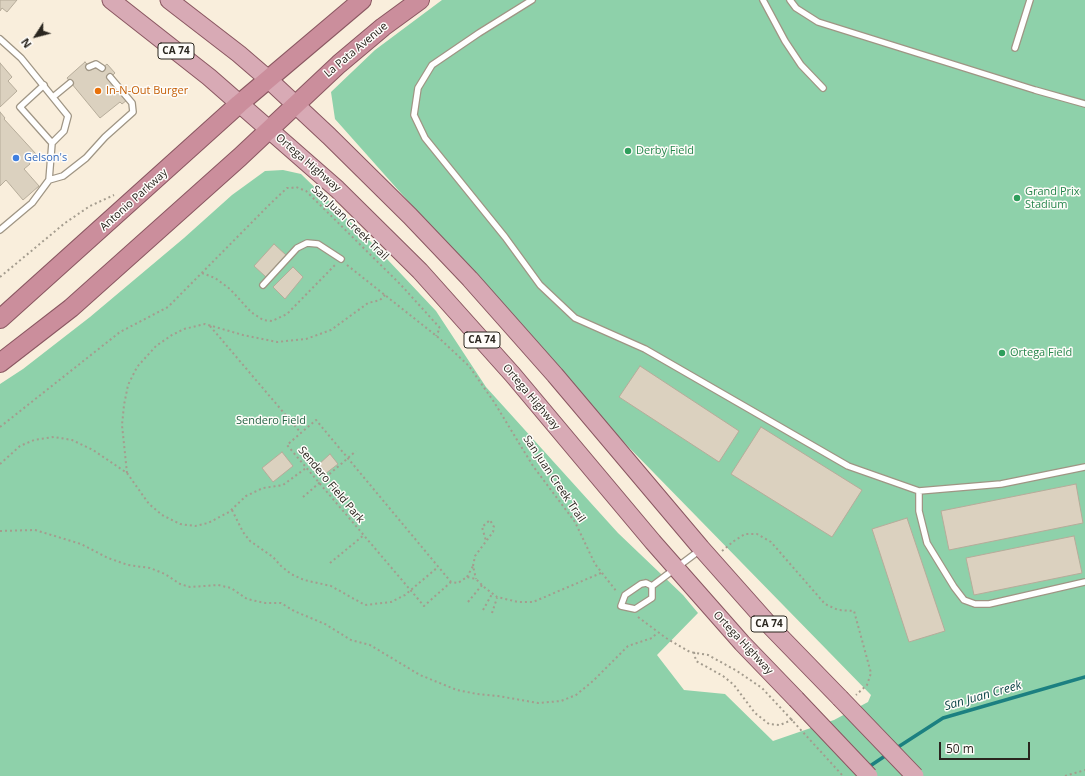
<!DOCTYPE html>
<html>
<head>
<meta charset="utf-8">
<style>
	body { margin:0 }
	#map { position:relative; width:1085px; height:776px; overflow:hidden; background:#f9eedc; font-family:"Open Sans",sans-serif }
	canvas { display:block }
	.north { position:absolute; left:16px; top:16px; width:40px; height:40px; -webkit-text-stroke:3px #fefcf9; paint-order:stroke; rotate:234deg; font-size:11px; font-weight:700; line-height:16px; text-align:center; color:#2a261f }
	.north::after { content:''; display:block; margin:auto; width:14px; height:18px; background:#2a261f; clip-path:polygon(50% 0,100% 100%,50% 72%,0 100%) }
	.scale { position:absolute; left:939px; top:742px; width:91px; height:18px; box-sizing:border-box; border:2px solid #2a261f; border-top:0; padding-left:5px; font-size:12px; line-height:14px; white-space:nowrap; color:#2a261f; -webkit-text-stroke:3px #fefcf9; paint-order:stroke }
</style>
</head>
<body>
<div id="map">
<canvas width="1085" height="776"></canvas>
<div class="north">N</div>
<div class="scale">50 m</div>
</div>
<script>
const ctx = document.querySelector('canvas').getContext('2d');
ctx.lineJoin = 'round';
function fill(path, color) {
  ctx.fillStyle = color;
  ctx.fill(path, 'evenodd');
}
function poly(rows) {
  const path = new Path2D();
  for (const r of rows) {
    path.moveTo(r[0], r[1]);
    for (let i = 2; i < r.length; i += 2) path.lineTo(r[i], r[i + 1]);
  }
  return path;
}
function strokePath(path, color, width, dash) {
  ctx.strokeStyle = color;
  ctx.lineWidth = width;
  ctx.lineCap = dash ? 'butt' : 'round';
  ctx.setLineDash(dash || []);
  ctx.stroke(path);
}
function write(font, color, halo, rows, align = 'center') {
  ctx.font = font + ' "Open Sans",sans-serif';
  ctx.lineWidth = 3;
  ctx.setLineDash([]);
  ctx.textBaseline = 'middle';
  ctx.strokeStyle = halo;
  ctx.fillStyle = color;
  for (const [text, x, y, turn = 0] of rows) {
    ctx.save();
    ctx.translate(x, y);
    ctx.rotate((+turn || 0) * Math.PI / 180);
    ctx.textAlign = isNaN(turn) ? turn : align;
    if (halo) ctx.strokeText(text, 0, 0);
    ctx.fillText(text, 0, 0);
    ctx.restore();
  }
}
const green = poly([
	[442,0,1085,0,1085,776,0,776,0,384,23,369,90,317,184,238,232,195,265,171,283,170,301,174,371,242,436,311,486,387,618,533,683,595,698,613,657,655,684,690,725,694,773,741,834,720,868,702,871,695,611,429,335,119,331,92,375,50]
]);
const stream = poly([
	[895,749,943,718,1085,677],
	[867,768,888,754]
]);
const building = poly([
	[0,0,17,0,7,12,2,8,0,11,0,0],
	[85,62,91,68,101,69,107,64,115,73,109,79,127,100,122,104,120,102,100,118,67,78,85,62],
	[0,63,12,77,8,81,17,91,0,107,0,63],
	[0,112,5,118,4,119,36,154,28,161,30,164,24,169,39,186,23,200,6,180,0,186,0,112],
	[274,244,286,255,266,277,254,266,274,244],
	[293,267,303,277,285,299,273,287,293,267],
	[640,366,739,431,719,462,619,397,640,366],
	[761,427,862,490,832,537,731,474,761,427],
	[282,452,293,466,273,482,262,468,282,452],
	[330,454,338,464,325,474,318,465,330,454],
	[1076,484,1083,523,949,550,941,511,1076,484],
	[907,518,945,631,909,642,872,529,907,518],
	[1074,536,1082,573,974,595,966,558,1074,536]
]);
const path = poly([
	[347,265,439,338,469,366,494,402,533,466,575,522,595,564,617,592],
	[202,273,215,278,230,289,251,312,263,320,272,321,287,314,335,265],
	[0,277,65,223,90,206,114,195],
	[210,326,301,433],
	[0,427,120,332,168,307,270,204,287,188,291,188,296,187,306,191,401,285,440,328,436,336],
	[0,464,20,446,34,440,54,437,72,440,93,450,127,473,149,504,162,515,180,524,195,526,208,523,229,512,246,496,263,488,283,485,306,468],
	[127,473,122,425,124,405,128,385,137,367,156,346,172,335,184,329,205,324,243,335,277,342,306,339,331,330,368,303,380,300,385,295],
	[303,497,356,451],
	[232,510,243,532,250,541,273,557,281,566,291,574,304,580,331,586,365,605,391,602,405,595,438,567],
	[0,531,35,530,81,544,108,558,128,565,150,568,165,574,180,584,190,587,218,585,231,588,247,599,265,603,281,603,294,611,325,624,351,640,370,645,420,675,457,690,477,694,498,696,538,703,561,701,576,695,593,681,628,646,652,638,657,633],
	[722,551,734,541,745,534,757,534,771,542,825,604,838,610,854,611,871,673,867,685,856,695],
	[330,563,364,535],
	[473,566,475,556,493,532,494,527,490,520,482,527,486,541],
	[467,577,473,566,476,579],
	[451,582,424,606,287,445,316,420,451,582,458,583,467,577,476,579,484,587,497,597,518,602,533,602,601,573],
	[468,602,482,585],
	[483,610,492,594],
	[492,613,497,598],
	[638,617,666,638,690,652,708,655,737,671,762,688,790,718],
	[694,652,696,661,723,676,734,685,755,713,769,724,780,725,794,719],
	[1065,776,1085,770]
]);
const service = poly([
	[532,0,479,33,432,65,418,88,414,115,425,138,505,237,540,285,575,318,645,349,848,466,919,491,1001,484,1085,467],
	[763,0,785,41,801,65,823,88],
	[790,0,796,8,818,22,1035,90,1085,104],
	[0,39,21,58,68,116,64,131,52,143],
	[1015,48,1030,0],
	[89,67,96,64,102,68],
	[53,97,70,83],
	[49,180,63,176,86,158,105,137,133,112,132,103,110,77],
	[0,230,32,203,49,180,52,143,20,107,44,85],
	[263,285,297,248,307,243,318,244,341,259],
	[919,491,919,511,927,543,954,587,964,600,975,604,989,604,1085,582],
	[646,583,652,586,652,598,635,609,621,606,625,595,641,584,646,583],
	[652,586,700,550]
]);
const primary = poly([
	[111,0,209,77,337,189,420,271,513,375,653,542,742,643,796,699],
	[169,0,239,54,268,79,329,136,410,216,470,279,555,375,701,548,772,628,840,698]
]);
const trunk = poly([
	[0,319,239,104,362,0],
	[0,363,71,308,240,157,339,64,383,27,420,0]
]);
const pathBridge = poly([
	[790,718,843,776]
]);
const primaryBridge = poly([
	[840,698,915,776],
	[796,699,869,776]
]);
const markers = [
	[98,91,4,"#e8710a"],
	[628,151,4,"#2e9e5b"],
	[16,158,4,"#3f7fe0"],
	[1017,198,4,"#2e9e5b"],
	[1002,353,4,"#2e9e5b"]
];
const shields = [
	[176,51,36],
	[482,340,36],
	[769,624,36]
];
const shieldNames = [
	["CA 74",176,51],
	["CA 74",482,340],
	["CA 74",769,624]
];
const streetNames = [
	["La Pata Avenue",356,50,-40],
	["Ortega Highway",308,163,41],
	["Antonio Parkway",134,200,-42],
	["San Juan Creek Trail",350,223,44],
	["Ortega Highway",531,397,50],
	["San Juan Creek Trail",554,479,56],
	["Sendero Field Park",331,485,50],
	["Ortega Highway",743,643,47]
];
const foodNames = [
	["In-N-Out Burger",106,91]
];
const leisureNames = [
	["Derby Field",636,151],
	["Grand Prix",1025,192],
	["Stadium",1025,205],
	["Ortega Field",1010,353]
];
const shopNames = [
	["Gelson's",24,158]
];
const parkNames = [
	["Sendero Field",271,421]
];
const waterNames = [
	["San Juan Creek",983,696,-16]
];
fill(green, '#8ed1aa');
strokePath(stream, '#1c8081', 3.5);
fill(building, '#dbd1bf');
strokePath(building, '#b6ac9a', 1);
strokePath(service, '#9f9584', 8);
strokePath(primary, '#8a5761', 19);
strokePath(trunk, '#8a5761', 20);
strokePath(path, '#a49c8e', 2, [2, 3]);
strokePath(service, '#fff', 5.5);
strokePath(primary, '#d8aab5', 17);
strokePath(trunk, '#cb8e9c', 18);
strokePath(primaryBridge, '#8a5761', 19, []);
strokePath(pathBridge, '#a49c8e', 2, [2, 3]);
strokePath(primaryBridge, '#d8aab5', 17);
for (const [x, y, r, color] of markers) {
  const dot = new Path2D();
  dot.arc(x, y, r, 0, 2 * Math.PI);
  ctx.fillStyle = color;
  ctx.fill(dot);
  strokePath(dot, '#fefcf9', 1.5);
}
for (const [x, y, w] of shields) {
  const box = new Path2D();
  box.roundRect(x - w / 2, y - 8, w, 16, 3);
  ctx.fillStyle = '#fefcf9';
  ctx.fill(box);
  strokePath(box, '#2a261f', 1);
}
write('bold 10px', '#2a261f', null, shieldNames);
write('11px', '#2a261f', '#fefcf9', streetNames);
write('11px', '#c56008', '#fefcf9', foodNames, 'left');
write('11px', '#27864d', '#fefcf9', leisureNames, 'left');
write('11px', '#366cbe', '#fefcf9', shopNames, 'left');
write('11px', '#246344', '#fefcf9', parkNames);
write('italic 12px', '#0d4648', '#fefcf9', waterNames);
</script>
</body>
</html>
